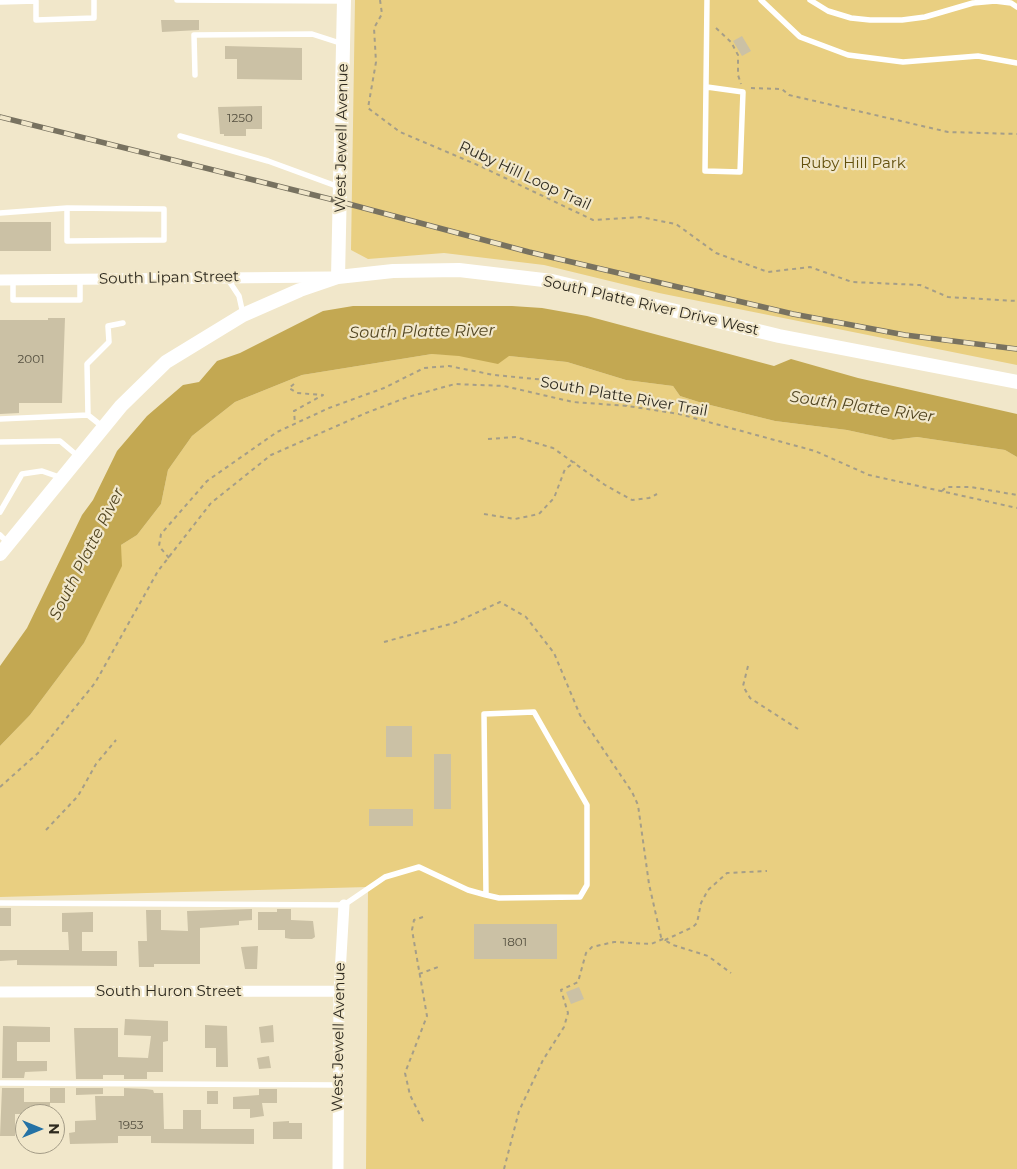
<!DOCTYPE html>
<html>
<head>
<meta charset="utf-8">
<style>
	body { margin:0 }
	#map { position:relative; width:1017px; height:1169px; overflow:hidden; background:#f1e7ca; font-family:Montserrat,sans-serif }
	canvas { display:block }
	.north { position:absolute; left:15px; top:1104px; width:50px; height:50px; box-sizing:border-box; background:#f1e7ca; border:1px solid #a39b86; border-radius:50%; rotate:90deg; font-size:14px; font-weight:700; line-height:20px; text-align:center; color:#2e2a1f }
	.north::after { content:''; display:block; margin:auto; width:18px; height:22px; background:#2572a5; clip-path:polygon(50% 0,100% 100%,50% 72%,0 100%) }
</style>
</head>
<body>
<div id="map">
<canvas width="1017" height="1169"></canvas>
<div class="north">N</div>
</div>
<script>
const ctx = document.querySelector('canvas').getContext('2d');
ctx.lineJoin = 'round';
function fill(path, color) {
  ctx.fillStyle = color;
  ctx.fill(path, 'evenodd');
}
function poly(rows) {
  const path = new Path2D();
  for (const r of rows) {
    path.moveTo(r[0], r[1]);
    for (let i = 2; i < r.length; i += 2) path.lineTo(r[i], r[i + 1]);
  }
  return path;
}
function strokePath(path, color, width, dash) {
  ctx.strokeStyle = color;
  ctx.lineWidth = width;
  ctx.lineCap = dash ? 'butt' : 'round';
  ctx.setLineDash(dash || []);
  ctx.stroke(path);
}
function write(font, color, halo, rows, align = 'center') {
  ctx.font = font + ' Montserrat,sans-serif';
  ctx.lineWidth = 4.5;
  ctx.setLineDash([]);
  ctx.textBaseline = 'middle';
  ctx.strokeStyle = halo;
  ctx.fillStyle = color;
  for (const [text, x, y, turn = 0] of rows) {
    ctx.save();
    ctx.translate(x, y);
    ctx.rotate((+turn || 0) * Math.PI / 180);
    ctx.textAlign = isNaN(turn) ? turn : align;
    if (halo) ctx.strokeText(text, 0, 0);
    ctx.fillText(text, 0, 0);
    ctx.restore();
  }
}
const green = poly([
	[355,0,1017,0,1017,365,659,293,544,265,444,253,368,259,351,250],
	[432,354,509,356,567,362,626,380,673,386,680,396,702,403,775,421,847,430,893,440,917,437,1005,450,1017,457,1017,1169,366,1169,368,887,0,897,0,746,30,715,84,643,101,606,121,545,137,535,161,504,168,470,192,436,235,402,302,375]
]);
const water = poly([
	[353,306,512,306,542,308,587,316,774,366,791,359,858,378,1017,414,1017,457,1005,450,917,437,893,440,847,430,775,421,702,403,680,396,673,386,626,380,567,362,509,356,498,364,459,356,432,354,302,375,235,402,192,436,168,470,161,504,137,535,121,545,122,566,84,643,30,715,0,746,0,666,27,628,82,515,93,500,117,451,147,416,183,385,199,382,217,361,240,353,323,311]
]);
const building = poly([
	[161,20,199,20,199,30,162,32],
	[742,36,751,51,742,56,733,41],
	[225,46,302,48,302,80,237,79,237,59,225,59],
	[262,106,262,129,246,129,246,136,224,136,224,134,220,134,218,107],
	[0,222,51,222,51,251,0,251],
	[48,318,65,318,62,403,19,403,19,413,0,414,0,320,48,320],
	[386,726,412,726,412,757,386,757],
	[434,754,451,754,451,809,434,809],
	[369,809,413,809,413,826,369,826],
	[0,908,11,908,11,926,0,926],
	[252,909,252,920,239,921,239,925,200,928,200,964,154,964,154,967,139,967,138,941,147,941,146,910,161,910,161,930,188,931,187,911],
	[277,909,291,909,291,920,313,921,315,937,312,939,291,939,285,938,285,930,258,930,258,912,277,912],
	[93,912,93,932,82,932,82,951,117,951,117,966,17,965,17,960,0,961,0,950,69,950,68,932,62,932,62,913],
	[474,924,557,924,557,959,474,959],
	[258,946,257,969,245,969,241,947],
	[579,987,584,999,571,1004,566,992],
	[125,1019,168,1021,168,1041,163,1042,163,1072,147,1072,147,1079,124,1079,124,1075,103,1075,103,1079,76,1079,74,1028,118,1028,118,1057,148,1058,151,1036,124,1035],
	[205,1025,227,1026,228,1067,216,1067,216,1048,205,1048],
	[273,1025,274,1042,261,1043,259,1027],
	[3,1026,50,1027,50,1042,17,1042,17,1061,47,1061,47,1071,25,1072,24,1078,2,1078],
	[269,1056,271,1068,259,1069,257,1058],
	[2,1088,24,1088,24,1102,50,1102,50,1088,65,1088,65,1103,50,1103,50,1114,15,1114,15,1136,0,1136],
	[76,1088,103,1088,103,1094,76,1095],
	[124,1088,146,1089,153,1090,154,1093,163,1093,164,1129,183,1129,183,1110,201,1110,201,1129,254,1129,254,1144,151,1143,151,1136,118,1136,118,1143,70,1144,69,1133,75,1132,75,1121,96,1120,95,1096,124,1096],
	[259,1089,277,1089,277,1103,262,1103,264,1116,250,1118,250,1109,233,1109,233,1097,259,1095],
	[207,1091,218,1091,218,1104,207,1104],
	[289,1121,289,1123,302,1123,302,1139,273,1139,273,1122]
]);
const path = poly([
	[380,0,382,14,374,28,376,62,368,108,400,132,480,166,593,220,640,217,676,224,716,253,768,272,810,267,852,282,920,285,948,297,1017,301],
	[716,28,731,42,738,55,738,75,741,84],
	[751,88,782,89,789,95,948,132,1017,134],
	[294,384,289,388,297,393,323,395,294,411,295,424],
	[488,439,516,437,553,448,605,485,632,500,649,498,657,494],
	[942,491,946,487,971,487,1017,495],
	[484,514,515,519,539,514,554,498,565,469,575,462],
	[169,558,159,546,161,534,207,481,277,432,329,408,384,388,424,368,449,366,494,375,557,381,623,402,627,406],
	[384,642,454,623,500,602,526,617,554,653,580,715,632,792,638,805,649,884,661,937,665,940,693,927,697,923,701,903,708,890,727,873,767,871],
	[748,666,743,686,750,698,798,729],
	[0,787,38,753,95,683,158,571,211,503,271,455,366,413,408,397,455,384,504,386,573,402,628,406,679,414,815,451,869,475,1017,508],
	[46,830,78,796,96,764,116,740],
	[423,917,414,920,412,930,427,1016,405,1073,410,1095,424,1123],
	[419,974,438,967],
	[504,1169,519,1111,543,1060,564,1027,568,1013,561,990,578,982,586,953,592,947,614,942,651,944,663,939,673,945,708,956,731,973]
]);
const service = poly([
	[177,0,344,1],
	[761,0,800,37,848,55,903,62,978,56,1017,63],
	[810,0,828,11,851,18,870,20,902,20,925,17,973,3,995,1,1011,3,1017,7],
	[0,2,36,1,36,20,94,18,94,0],
	[195,75,194,35,312,34,343,44],
	[707,87,743,92,740,172,705,171,707,0],
	[180,136,268,161,339,187],
	[0,213,67,208,164,209,164,240,67,241,67,208],
	[227,278,239,296,243,314],
	[13,280,13,300,80,300,80,279],
	[88,415,87,364,109,342,108,326,123,323],
	[0,419,88,415,103,427],
	[0,442,60,441,79,457],
	[0,512,22,474,42,471,62,478],
	[0,535,8,543],
	[0,903,344,905,385,877,419,867,468,890,486,895,499,898,580,897,587,885,587,805,534,712,484,714,486,895],
	[0,1083,338,1085]
]);
const minor = poly([
	[0,280,331,277],
	[0,992,339,991],
	[338,1169,339,991,344,905]
]);
const tertiary = poly([
	[338,277,344,0],
	[0,554,121,406,166,362,243,315,300,290,338,277,393,271,459,270,552,281,779,336,1017,382]
]);
const rail = poly([
	[0,117,330,199,529,252,793,314,905,335,1017,349]
]);
const numberNames = [
	["1250",240,118],
	["2001",31,359],
	["1801",515,942],
	["1953",131,1125]
];
const streetNames = [
	["West Jewell Avenue",342,138,-89],
	["Ruby Hill Loop Trail",525,176,25],
	["South Lipan Street",169,278,-1],
	["South Platte River Drive West",651,306,13],
	["South Platte River Trail",624,397,10],
	["South Huron Street",169,992],
	["West Jewell Avenue",339,1037,-89]
];
const parkNames = [
	["Ruby Hill Park",853,164]
];
const waterNames = [
	["South Platte River",422,332,-1],
	["South Platte River",862,407,8],
	["South Platte River",87,554,-63]
];
fill(green, '#e9cf81');
fill(water, '#c3a852');
fill(building, '#cbc1a5');
strokePath(path, '#a59e88', 2, [4, 4]);
strokePath(service, '#fff', 5.5);
strokePath(minor, '#fff', 11);
strokePath(tertiary, '#fff', 14);
strokePath(rail, '#787260', 5.5);
strokePath(rail, '#f1e7ca', 4, [11]);
write('12px', '#555040', null, numberNames);
write('15px', '#2e2a1f', '#f1e7ca', streetNames);
write('15px', '#63500c', '#f1e7ca', parkNames);
write('italic 16px', '#504420', '#f1e7ca', waterNames);
</script>
</body>
</html>
